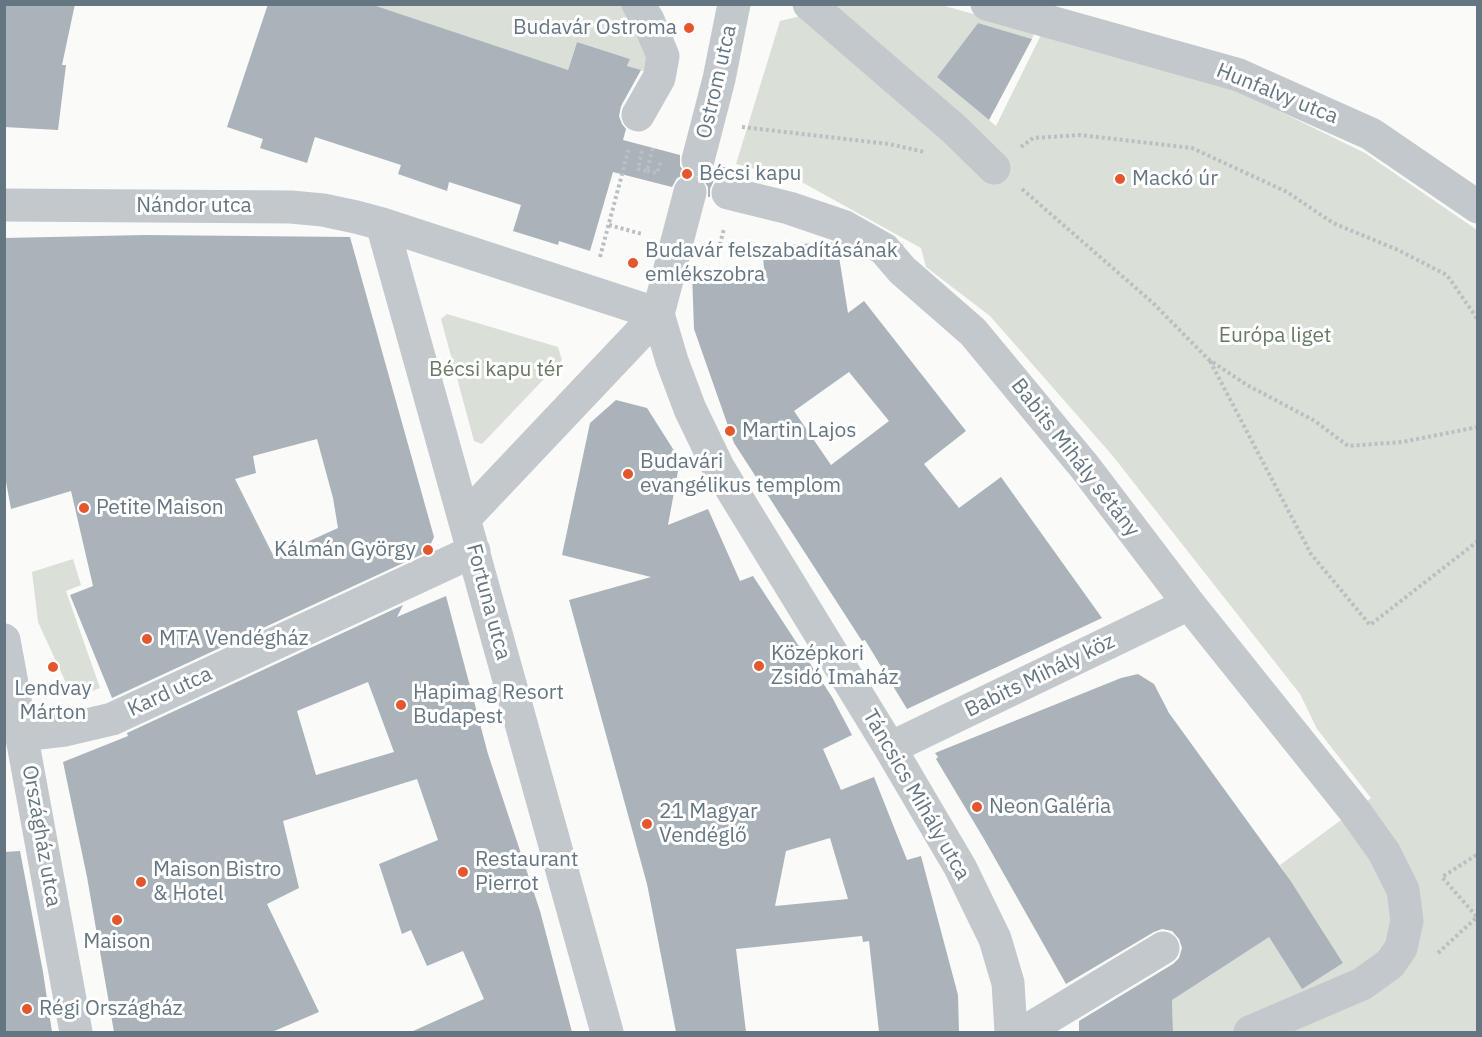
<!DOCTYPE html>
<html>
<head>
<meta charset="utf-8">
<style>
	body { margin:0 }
	#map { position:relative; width:1482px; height:1037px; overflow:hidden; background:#fafaf8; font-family:"IBM Plex Sans",sans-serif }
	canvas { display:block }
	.frame { position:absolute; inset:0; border:6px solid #657683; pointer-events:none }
</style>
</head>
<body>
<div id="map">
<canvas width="1482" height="1037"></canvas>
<div class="frame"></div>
</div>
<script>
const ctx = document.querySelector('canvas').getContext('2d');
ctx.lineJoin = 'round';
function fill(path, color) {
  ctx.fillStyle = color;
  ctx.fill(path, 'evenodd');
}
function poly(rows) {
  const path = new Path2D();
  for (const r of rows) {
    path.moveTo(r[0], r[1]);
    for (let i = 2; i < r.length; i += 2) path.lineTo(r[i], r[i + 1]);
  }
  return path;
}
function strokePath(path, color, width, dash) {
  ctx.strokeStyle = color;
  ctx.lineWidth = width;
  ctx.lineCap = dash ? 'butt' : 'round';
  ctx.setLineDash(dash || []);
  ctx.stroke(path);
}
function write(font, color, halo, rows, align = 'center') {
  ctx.font = font + ' "IBM Plex Sans",sans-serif';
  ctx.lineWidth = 6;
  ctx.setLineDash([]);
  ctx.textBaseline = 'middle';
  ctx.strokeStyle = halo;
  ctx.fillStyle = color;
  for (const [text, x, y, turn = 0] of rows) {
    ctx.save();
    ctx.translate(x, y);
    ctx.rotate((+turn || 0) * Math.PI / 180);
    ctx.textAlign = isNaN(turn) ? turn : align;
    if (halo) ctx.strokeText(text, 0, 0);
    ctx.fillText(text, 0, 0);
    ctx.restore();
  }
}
const green = poly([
	[357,5,630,5,651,40,643,71,627,66,630,59,577,42,539,157],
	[834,5,941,5,1035,31,1032,39,978,23,937,77,996,126,1043,31,1236,90,1365,153,1477,230,1477,1032,1173,1032,1172,1000,1263,928,1302,988,1343,963,1280,865,1371,798,1317,729,1300,694,1112,455,990,316,926,267,921,248,798,180,736,164,780,21,833,8],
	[447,314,558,347,562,360,482,444,474,441,441,319],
	[73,559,81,585,66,591,100,688,73,698,38,622,32,572]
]);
const building = poly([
	[4,4,75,4,62,65,66,65,58,130,4,127],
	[268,4,370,4,568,70,577,42,630,59,627,66,641,70,621,106,619,116,622,124,626,129,623,140,680,155,680,166,686,174,677,178,672,187,613,172,590,251,559,241,558,245,513,231,521,205,449,182,447,191,398,174,401,165,315,137,307,163,260,148,263,139,227,127],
	[978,23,1032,39,989,120,937,77],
	[716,165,735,170,733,175,723,175,714,180,710,189,710,197,708,197,708,187,702,178,711,174],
	[145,235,350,237,434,537,427,552,112,698,70,595,93,586,71,491,11,509,4,471,4,238],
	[317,439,333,498,338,528,274,557,235,479,256,473,253,456],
	[829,242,837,244,848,313,864,301,966,431,924,464,959,508,1001,477,1102,618,907,709,865,640,862,641,734,443,694,329,692,272,765,279,762,247],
	[849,372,889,421,831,465,794,411],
	[616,400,647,408,680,460,668,525,708,509,740,581,753,576,832,697,852,735,823,749,841,790,874,777,907,860,921,856,958,995,959,1032,879,1032,869,941,863,942,862,936,736,949,746,1032,676,1032,647,884,569,600,651,577,562,555,590,423],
	[830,838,848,899,775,906,786,851],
	[446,596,488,754,540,911,572,1032,411,1032,484,999,463,951,427,966,411,930,402,934,379,864,438,840,417,779,283,821,299,888,267,904,319,1012,272,1032,114,1032,87,877,63,762,128,736,127,733,403,605,397,617],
	[368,682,394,752,316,775,297,711],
	[1138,674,1154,684,1169,713,1290,880,1343,963,1302,989,1269,937,1172,1000,1173,1032,1079,1032,1079,1021,1173,964,1179,958,1182,948,1179,939,1172,931,1162,929,1154,932,1066,984,984,839,936,759,938,757,935,753,1121,678],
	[20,851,43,972,52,1032,4,1032,4,852]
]);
const path = poly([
	[742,127,889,144,925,152],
	[1021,147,1033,138,1080,135,1192,148,1287,192,1333,223,1398,250,1447,275,1478,320],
	[642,151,638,169,647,171,653,147],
	[647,171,657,173,661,161],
	[1022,189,1153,303,1208,359,1247,385,1315,421,1348,446,1402,442,1478,427],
	[609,225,642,234],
	[713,249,718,251,724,229],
	[600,257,629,148],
	[1210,361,1311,554,1370,625,1478,541],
	[1438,953,1477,917,1442,877,1478,854]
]);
const minor = poly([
	[638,4,648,20,663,56,659,78,638,115],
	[809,4,953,128,994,168],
	[987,4,1239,75,1371,134,1478,207],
	[698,160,719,79,734,4],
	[728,193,789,208,845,227,884,249,902,270,973,332,1084,466,1189,604,1354,810,1384,852,1403,890,1407,921,1401,948,1390,964,1362,984,1250,1032],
	[4,205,291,207,323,210,356,217,382,224,658,314],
	[382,224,607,1032],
	[658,314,672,361,690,409,718,467,890,748,960,867,995,939,1008,983,1011,1032],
	[465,518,658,314,690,192],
	[4,640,76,1032],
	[22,735,65,730,112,719,474,551],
	[890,748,1189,604],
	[1024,1032,1163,948]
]);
const markers = [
	[689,28,6,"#e4572e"],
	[687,174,6,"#e4572e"],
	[1120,179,6,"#e4572e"],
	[633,263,6,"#e4572e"],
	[730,431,6,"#e4572e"],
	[628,474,6,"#e4572e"],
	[84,508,6,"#e4572e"],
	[428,550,6,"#e4572e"],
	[147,639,6,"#e4572e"],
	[759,666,6,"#e4572e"],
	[53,667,6,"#e4572e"],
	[401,705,6,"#e4572e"],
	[977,807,6,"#e4572e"],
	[647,824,6,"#e4572e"],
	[463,872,6,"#e4572e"],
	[141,882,6,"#e4572e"],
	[117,920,6,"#e4572e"],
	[27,1009,6,"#e4572e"]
];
const poiNames = [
	["Budavár Ostroma",677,28,"right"],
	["Bécsi kapu",699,174],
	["Mackó úr",1132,179],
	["Budavár felszabadításának",645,251],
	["emlékszobra",645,275],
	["Martin Lajos",742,431],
	["Budavári",640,462],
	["evangélikus templom",640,486],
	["Petite Maison",96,508],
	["Kálmán György",416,550,"right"],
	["MTA Vendégház",159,639],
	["Középkori",771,654],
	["Zsidó Imaház",771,678],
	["Lendvay",53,689,"center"],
	["Márton",53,713,"center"],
	["Hapimag Resort",413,693],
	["Budapest",413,717],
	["Neon Galéria",989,807],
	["21 Magyar",659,812],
	["Vendéglő",659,836],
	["Restaurant",475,860],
	["Pierrot",475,884],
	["Maison Bistro",153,870],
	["& Hotel",153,894],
	["Maison",117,942,"center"],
	["Régi Országház",39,1009]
];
const streetNames = [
	["Ostrom utca",717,82,-77],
	["Hunfalvy utca",1277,94,22],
	["Nándor utca",194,206],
	["Babits Mihály sétány",1075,458,52],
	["Fortuna utca",488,602,75],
	["Babits Mihály köz",1040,676,-26],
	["Kard utca",170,692,-25],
	["Táncsics Mihály utca",916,795,60],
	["Országház utca",41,836,80]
];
const parkNames = [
	["Európa liget",1275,336],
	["Bécsi kapu tér",496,370]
];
fill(green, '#dadfd7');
fill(building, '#aab3b9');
strokePath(path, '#bbbfc2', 4, [3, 3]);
strokePath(minor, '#c3c8cc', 33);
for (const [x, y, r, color] of markers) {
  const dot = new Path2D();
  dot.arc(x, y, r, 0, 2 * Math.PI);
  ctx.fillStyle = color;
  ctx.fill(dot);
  strokePath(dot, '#fff', 2);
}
write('21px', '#657683', '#fff', poiNames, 'left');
write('21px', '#657683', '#fff', streetNames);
write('21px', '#687a64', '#fff', parkNames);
</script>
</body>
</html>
